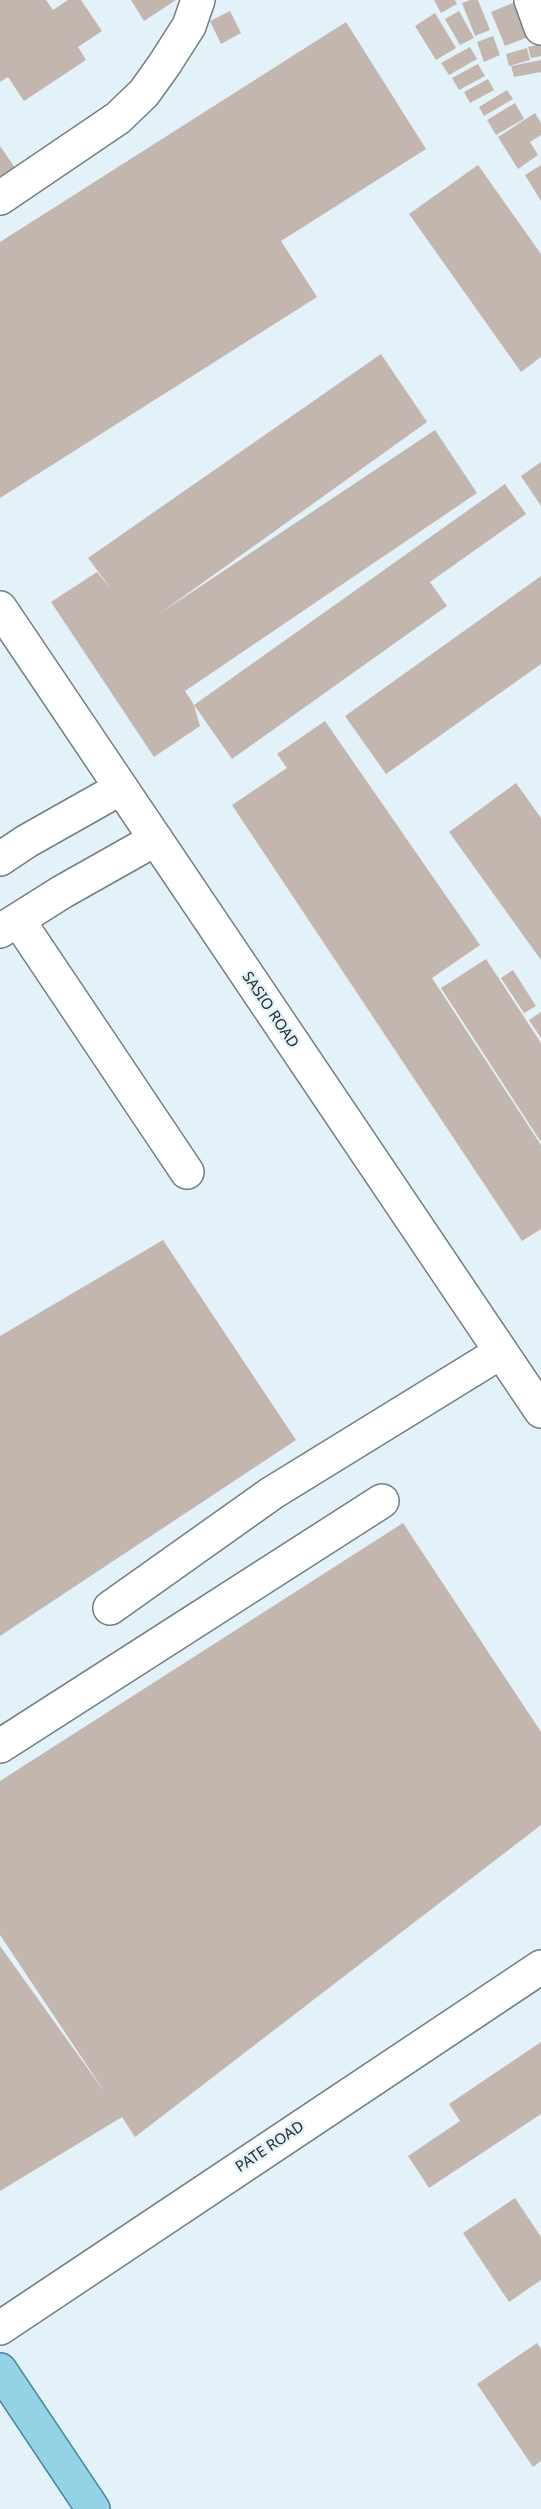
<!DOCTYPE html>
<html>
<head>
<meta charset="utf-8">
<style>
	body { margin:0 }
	canvas { display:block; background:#e2f2f8 }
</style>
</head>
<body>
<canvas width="541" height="2509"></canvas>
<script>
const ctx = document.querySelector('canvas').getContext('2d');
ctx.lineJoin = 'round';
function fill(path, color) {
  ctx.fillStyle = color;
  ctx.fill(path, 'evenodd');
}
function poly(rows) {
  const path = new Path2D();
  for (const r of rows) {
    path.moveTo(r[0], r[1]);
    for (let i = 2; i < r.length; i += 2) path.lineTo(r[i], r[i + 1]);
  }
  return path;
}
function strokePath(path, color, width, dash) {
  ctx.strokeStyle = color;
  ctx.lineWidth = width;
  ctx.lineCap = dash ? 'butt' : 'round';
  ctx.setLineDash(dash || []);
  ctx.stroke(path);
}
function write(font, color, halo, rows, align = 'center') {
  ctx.font = font + ' "Noto Sans",sans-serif';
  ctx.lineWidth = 5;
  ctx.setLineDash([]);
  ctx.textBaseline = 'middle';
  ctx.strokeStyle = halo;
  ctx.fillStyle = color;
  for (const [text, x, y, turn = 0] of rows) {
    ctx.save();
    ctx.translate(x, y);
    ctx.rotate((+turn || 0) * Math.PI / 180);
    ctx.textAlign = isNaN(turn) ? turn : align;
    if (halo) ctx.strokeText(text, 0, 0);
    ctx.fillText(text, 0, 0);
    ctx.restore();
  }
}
const building = poly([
	[0,0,46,0,53,10,68,0,81,0,102,31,78,47,86,60,24,101,8,77,0,82],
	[131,0,176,0,144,21],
	[434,0,455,0,457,4,441,13],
	[470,0,478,0,490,30,475,36,462,3],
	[520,0,536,34,505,46,491,12],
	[230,11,241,33,221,44,210,21],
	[459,11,474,38,460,45,445,19],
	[435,13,456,48,436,60,415,26],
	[346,22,426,149,281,241,317,297,0,498,0,242],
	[493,36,500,55,484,62,477,42],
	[541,44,541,56,531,58,528,47],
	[470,47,477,59,449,75,441,63],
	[527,48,530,60,509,66,506,54],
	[541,60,541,72,514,77,511,66],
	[478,64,485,76,459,90,452,78],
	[488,79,494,90,470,103,464,92],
	[507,90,513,99,484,116,479,107],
	[515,103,524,119,496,135,487,120],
	[535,113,541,123,541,135,530,142,538,155,518,169,498,137],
	[0,146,22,178,0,193],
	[478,165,541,254,541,357,521,372,409,214],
	[541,165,541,201,525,175],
	[381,354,427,422,159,614,435,430,477,493,185,691,194,705,200,726,154,757,51,602,97,572,112,590,88,558],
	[541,462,541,506,521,476],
	[505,484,526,514,430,582,447,606,232,759,194,705],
	[541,576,541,664,386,774,345,716],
	[325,721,480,945,432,978,541,1145,541,1229,522,1241,232,805,287,768,277,754],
	[516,783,541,818,541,960,449,832],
	[486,959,541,1043,541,1142,441,988],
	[513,970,536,1006,524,1013,501,978],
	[541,1012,541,1038,529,1020],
	[163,1240,296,1440,0,1636,0,1336],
	[403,1523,541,1732,541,1825,135,2137,122,2117,0,2191,0,1946,106,2094,0,1935,0,1781],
	[541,2042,541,2114,429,2188,408,2156,460,2121,449,2104],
	[515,2198,541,2237,541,2280,509,2302,463,2233],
	[537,2343,541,2349,541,2461,533,2467,477,2384]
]);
const minor = poly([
	[531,0,541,28],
	[0,198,118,118,144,93,164,65,189,26,198,0],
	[0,608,541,1411],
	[0,859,27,841,121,788],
	[18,920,187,1172],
	[0,931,62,892,156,839],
	[110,1608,272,1493,501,1352],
	[0,1746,382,1501],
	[0,2328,541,1967]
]);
const major = poly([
	[0,2370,93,2509]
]);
const streetNames = [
	["SASIO ROAD",270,1010,56],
	["PATE ROAD",270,2147,-34]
];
fill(building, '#c3b6ae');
strokePath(minor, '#717f85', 36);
strokePath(major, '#3f859c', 36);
strokePath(minor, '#fff', 33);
strokePath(major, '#94d3e6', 33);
write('15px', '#272d2f', '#e2f2f8', streetNames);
</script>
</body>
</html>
